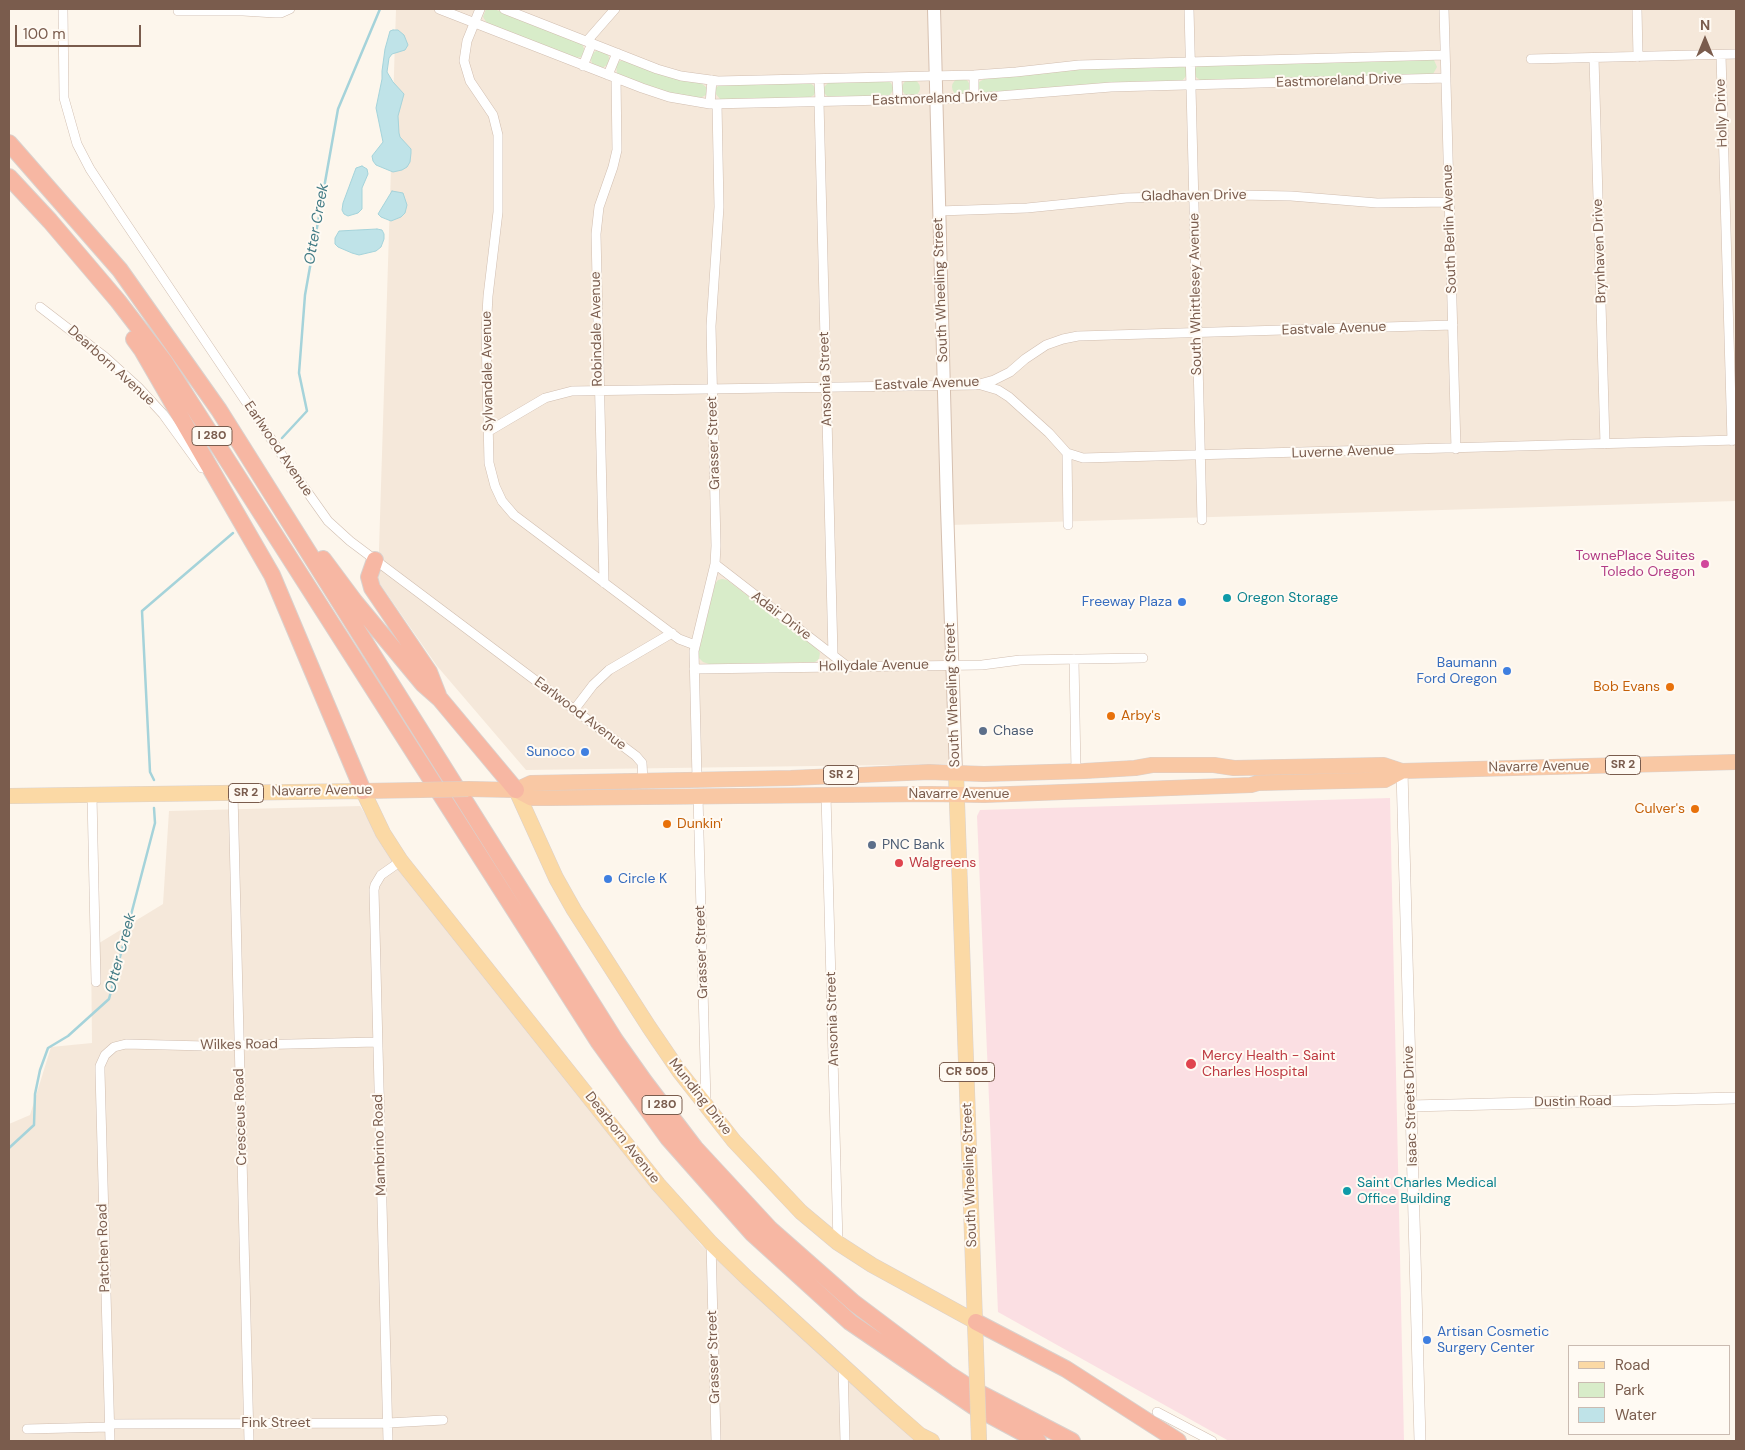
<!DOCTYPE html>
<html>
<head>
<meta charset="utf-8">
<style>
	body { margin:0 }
	#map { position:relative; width:1745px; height:1450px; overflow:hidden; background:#fdf6ec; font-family:"DM Sans",sans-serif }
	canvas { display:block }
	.frame { position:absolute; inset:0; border:10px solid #7a5c4d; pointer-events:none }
	.legend { position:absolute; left:1568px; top:1345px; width:162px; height:90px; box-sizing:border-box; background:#fffaf3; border:1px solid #cabbb1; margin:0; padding:6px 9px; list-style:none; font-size:15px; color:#7a5c4d }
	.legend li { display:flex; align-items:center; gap:10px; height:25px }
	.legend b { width:25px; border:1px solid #cabbb1 }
	.north { position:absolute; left:1680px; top:15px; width:50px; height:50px; -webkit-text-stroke:4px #fffaf3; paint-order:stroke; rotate:0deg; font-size:14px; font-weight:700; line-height:20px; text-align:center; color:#7a5c4d }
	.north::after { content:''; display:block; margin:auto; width:18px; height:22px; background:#7a5c4d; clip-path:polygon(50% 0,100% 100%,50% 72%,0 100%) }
	.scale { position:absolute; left:15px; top:25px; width:126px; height:22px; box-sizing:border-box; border:2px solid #7a5c4d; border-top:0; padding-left:6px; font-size:15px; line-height:18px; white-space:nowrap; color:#7a5c4d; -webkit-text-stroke:4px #fffaf3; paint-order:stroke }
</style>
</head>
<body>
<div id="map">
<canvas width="1745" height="1450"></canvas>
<div class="frame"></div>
<ul class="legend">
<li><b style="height:6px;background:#fbd9a5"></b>Road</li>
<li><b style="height:14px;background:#d8ecc9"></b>Park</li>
<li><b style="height:14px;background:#bfe3e8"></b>Water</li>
</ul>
<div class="north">N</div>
<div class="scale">100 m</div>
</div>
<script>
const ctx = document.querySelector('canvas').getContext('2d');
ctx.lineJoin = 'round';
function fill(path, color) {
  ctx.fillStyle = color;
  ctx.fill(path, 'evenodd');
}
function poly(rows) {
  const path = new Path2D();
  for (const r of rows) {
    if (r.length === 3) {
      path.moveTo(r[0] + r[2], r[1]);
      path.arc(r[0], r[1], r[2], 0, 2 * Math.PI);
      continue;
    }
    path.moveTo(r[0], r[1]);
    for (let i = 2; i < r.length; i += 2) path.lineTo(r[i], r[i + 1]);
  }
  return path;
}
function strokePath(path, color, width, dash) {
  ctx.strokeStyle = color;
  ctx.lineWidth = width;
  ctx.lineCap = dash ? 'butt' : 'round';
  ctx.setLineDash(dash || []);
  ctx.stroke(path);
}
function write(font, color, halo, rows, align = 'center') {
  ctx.font = font + ' "DM Sans",sans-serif';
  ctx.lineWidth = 4;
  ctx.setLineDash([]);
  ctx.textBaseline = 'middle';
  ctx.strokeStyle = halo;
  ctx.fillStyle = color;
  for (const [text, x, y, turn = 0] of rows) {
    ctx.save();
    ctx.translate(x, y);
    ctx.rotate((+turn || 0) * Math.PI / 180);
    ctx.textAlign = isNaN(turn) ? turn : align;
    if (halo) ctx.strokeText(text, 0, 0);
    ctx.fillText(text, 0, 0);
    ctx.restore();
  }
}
const residential = poly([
	[396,9,1736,9,1736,501,951,525,960,764,526,770,437,666,378,581],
	[360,806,400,869,701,1245,920,1441,9,1441,9,1124,30,1115,51,1047,92,1043,91,948,163,904,169,811]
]);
const medical = poly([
	[1390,798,1404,1441,1229,1441,998,1312,977,816,980,810]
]);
const green = poly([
	[486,9,494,9,582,44,585,51,581,57,575,58,487,23,483,17],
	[600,59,9],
	[1429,59,1434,60,1437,67,1433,74,1428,75,1206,80,1200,80,1196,77,1194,70,1198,65],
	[620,61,626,61,701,83,707,88,706,95,700,98,670,93,619,75,617,73,616,65],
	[1180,65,1186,68,1187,72,1186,76,1182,81,1113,82,988,94,980,91,978,87,979,82,986,78,1070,70],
	[961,87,9],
	[911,88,9],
	[888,81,891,83,894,89,889,96,829,98,823,92,824,87,829,82],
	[810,83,814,86,816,90,814,95,809,98,720,99,715,93,716,88,719,85],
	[722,579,727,580,816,648,820,653,819,659,815,662,709,664,703,662,699,658,699,650,715,584,718,580]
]);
const water = poly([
	[393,30,398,30,404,35,408,45,405,50,392,54,389,58,387,72,393,82,404,94,398,116,399,133,400,137,411,149,411,153,410,162,407,167,402,170,393,172,376,165,373,161,372,156,383,142,376,108,382,79,382,71,385,49,390,31,393,30],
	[362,166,367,169,368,174,362,188,362,209,358,213,348,216,344,214,342,210,343,203,356,168,362,166],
	[392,191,403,193,407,205,405,213,401,217,391,221,381,217,378,214,392,191],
	[377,229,382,230,384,234,384,239,381,247,376,251,359,255,352,253,338,247,335,244,335,238,339,231,377,229]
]);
const stream = poly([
	[282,438,307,411,299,373,305,295,338,109,380,9],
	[154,780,150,772,142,611,233,533],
	[9,1148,34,1125,35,1094,40,1070,48,1048,68,1036,109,999,155,823,154,808]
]);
const minor = poly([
	[63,9,64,98,77,144,90,169,119,213,296,476,328,521,350,541,636,756,642,763,643,781],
	[178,9,178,11,243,11,275,13,281,13,290,9],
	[439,9,642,88,669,97,710,104,974,98,1111,87,1446,78],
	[480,9,467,41,464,61,470,81,493,115,498,135,498,212,488,296,486,332,489,463,495,486,502,501,514,515,679,639,695,645],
	[504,9,657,69,681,76,718,81,974,75,1016,72,1079,65,1445,55],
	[1189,9,1202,520],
	[1444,9,1456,449],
	[1637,9,1638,57],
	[587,41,615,9],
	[1721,55,1732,441],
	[1594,58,1605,444],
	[1531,59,1736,54],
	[583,66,592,43],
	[608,75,617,53],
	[974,75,974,98],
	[897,77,898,100],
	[819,79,820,102],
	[819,102,833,655],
	[710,104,712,80],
	[939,211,1027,208,1126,198,1240,195,1291,196,1377,203,1449,202],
	[40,307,105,357,138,387,163,414,202,468],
	[981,385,998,390,1009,397,1049,433,1067,453,1083,458,1736,440],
	[489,431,545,398,572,391,976,385,994,380,1010,372,1025,359,1046,345,1063,339,1078,336,1453,325],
	[1067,453,1068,525],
	[715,564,848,667],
	[604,583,596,234,599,207,613,167,617,150,616,78],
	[1074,659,1076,772],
	[694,669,982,665,1020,660,1143,658],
	[574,710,593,685,609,670,672,633],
	[697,779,694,651,715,564,716,546,711,326,719,207,717,104],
	[233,793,249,1441],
	[92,795,96,982],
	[826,795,838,1243],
	[698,796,706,1103],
	[711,1243,716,1441],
	[843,1366,845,1441],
	[1157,1412,1212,1441],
	[109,1424,388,1423,443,1420],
	[27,1429,109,1427],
	[110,1441,100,1072,100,1066,105,1055,114,1047,126,1044,205,1046,377,1042],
	[388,1441,374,890,375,885,381,875,401,861]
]);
const tertiary = poly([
	[1402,771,1420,1441],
	[1410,1106,1736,1098]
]);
const secondary = poly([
	[934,9,947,507,956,773]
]);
const primary = poly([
	[956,773,976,1351],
	[516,790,556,878,574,910,649,1027,679,1071,734,1141,801,1212,838,1243,872,1265,976,1322],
	[9,796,363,791,383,833,401,861,658,1184,711,1243,747,1278,888,1407,920,1435,932,1441]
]);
const trunk = poly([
	[468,789,516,790,531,783,791,778,929,772,984,774,1084,771,1135,768,1152,765,1214,765,1234,768,1384,765,1402,771,1736,762],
	[516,790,531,798,548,798,930,794,984,795,1251,785,1258,783,1385,780,1402,771],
	[363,791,421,790]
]);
const motorway = poly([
	[9,143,120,270,219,410,615,1040,644,1081,695,1148,770,1229,854,1303,947,1373,972,1389,1072,1441],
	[9,177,50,221,118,301,164,361,598,1041,668,1138,752,1233,850,1322,973,1406,1038,1441],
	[134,339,142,350,272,575,363,791],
	[323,559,355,602,423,684,440,699,516,790],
	[375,560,369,577,372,588,429,672,438,695],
	[976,1322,1066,1369,1178,1441]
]);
const primaryBridge = poly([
	[976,1351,979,1441]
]);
const trunkBridge = poly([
	[421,790,468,789]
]);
const markers = [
	[1705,564,5,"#d1479c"],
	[1227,598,5,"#0f9aa8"],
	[1182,602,5,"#3f7fe0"],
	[1507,671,5,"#3f7fe0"],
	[1670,687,5,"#e8710a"],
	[1111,716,5,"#e8710a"],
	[983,731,5,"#5c6f8a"],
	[585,752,5,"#3f7fe0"],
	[1695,809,5,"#e8710a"],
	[667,824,5,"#e8710a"],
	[872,845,5,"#5c6f8a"],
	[899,863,5,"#e0444e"],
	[608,879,5,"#3f7fe0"],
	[1191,1064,6,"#e0444e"],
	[1347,1191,5,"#0f9aa8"],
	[1427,1340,5,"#3f7fe0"]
];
const shields = [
	[212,436,40],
	[1623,765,35],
	[841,775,35],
	[246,793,35],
	[967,1072,55],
	[662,1105,40]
];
const shieldNames = [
	["I 280",212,436],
	["SR 2",1623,765],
	["SR 2",841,775],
	["SR 2",246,793],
	["CR 505",967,1072],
	["I 280",662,1105]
];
const streetNames = [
	["Eastmoreland Drive",1339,81,-2],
	["Eastmoreland Drive",935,99,-2],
	["Holly Drive",1722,113,-92],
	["Gladhaven Drive",1194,196,-1],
	["South Berlin Avenue",1450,229,-92],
	["Brynhaven Drive",1600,251,-92],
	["South Wheeling Street",941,290,-92],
	["South Whittlesey Avenue",1196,294,-91],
	["Robindale Avenue",597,329,-91],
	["Eastvale Avenue",1334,329,-2],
	["Dearborn Avenue",111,366,42],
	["Sylvandale Avenue",488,371,-91],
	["Ansonia Street",826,379,-92],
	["Eastvale Avenue",927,384,-2],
	["Grasser Street",714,443,-92],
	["Earlwood Avenue",278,449,56],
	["Luverne Avenue",1343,452,-2],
	["Adair Drive",781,616,37],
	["Hollydale Avenue",874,666,-1],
	["South Wheeling Street",953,695,-92],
	["Earlwood Avenue",580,714,37],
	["Navarre Avenue",1539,767,-1],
	["Navarre Avenue",322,791,-1],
	["Navarre Avenue",959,794],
	["Grasser Street",702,952,-92],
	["Ansonia Street",833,1019,-92],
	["Wilkes Road",239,1045,-1],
	["Munding Drive",700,1097,52],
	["Dustin Road",1573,1102,-1],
	["Isaac Streets Drive",1411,1106,-92],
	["Cresceus Road",241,1117,-92],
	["Dearborn Avenue",622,1138,52],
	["Mambrino Road",380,1145,-92],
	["South Wheeling Street",970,1175,-92],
	["Patchen Road",104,1248,-92],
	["Grasser Street",714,1357,-92],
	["Fink Street",276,1423]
];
const hotelNames = [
	["TownePlace Suites",1695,556],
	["Toledo Oregon",1695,572]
];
const cultureNames = [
	["Oregon Storage",1237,598],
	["Saint Charles Medical",1357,1183],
	["Office Building",1357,1199]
];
const shopNames = [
	["Freeway Plaza",1172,602],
	["Baumann",1497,663],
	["Ford Oregon",1497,679],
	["Sunoco",575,752],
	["Circle K",618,879,"left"],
	["Artisan Cosmetic",1437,1332,"left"],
	["Surgery Center",1437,1348,"left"]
];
const foodNames = [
	["Bob Evans",1660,687],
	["Arby's",1121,716,"left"],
	["Culver's",1685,809],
	["Dunkin'",677,824,"left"]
];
const serviceNames = [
	["Chase",993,731],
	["PNC Bank",882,845]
];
const healthNames = [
	["Walgreens",909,863],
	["Mercy Health - Saint",1202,1056],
	["Charles Hospital",1202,1072]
];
const waterNames = [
	["Otter Creek",317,224,-80],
	["Otter Creek",121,953,-75]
];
fill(residential, '#f5e8da');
fill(medical, '#fbdfe3');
fill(green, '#d8ecc9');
fill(water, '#bfe3e8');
strokePath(water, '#a5d3da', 1);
strokePath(stream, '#a5d3da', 2.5);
strokePath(minor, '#d1beb0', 10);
strokePath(tertiary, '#d1beb0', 12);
strokePath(secondary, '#d6c0b0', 14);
strokePath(primary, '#dad1cd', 16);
strokePath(trunk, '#dad1cd', 16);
strokePath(motorway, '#dad1cd', 18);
strokePath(minor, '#fff', 9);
strokePath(tertiary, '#fff', 11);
strokePath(secondary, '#fff', 12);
strokePath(primary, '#fbd9a5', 15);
strokePath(trunk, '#f9c8a4', 15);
strokePath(motorway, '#f7b7a3', 16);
strokePath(primaryBridge, '#dad1cd', 16, []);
strokePath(trunkBridge, '#dad1cd', 16, []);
strokePath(primaryBridge, '#fbd9a5', 15);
strokePath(trunkBridge, '#f9c8a4', 15);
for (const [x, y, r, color] of markers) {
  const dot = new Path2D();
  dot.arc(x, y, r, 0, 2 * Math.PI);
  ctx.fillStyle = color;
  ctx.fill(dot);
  strokePath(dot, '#fffaf3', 2);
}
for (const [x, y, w] of shields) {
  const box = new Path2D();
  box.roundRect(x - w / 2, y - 9.5, w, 19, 4);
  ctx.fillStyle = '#fffaf3';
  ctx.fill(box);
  strokePath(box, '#7a5c4d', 1);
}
write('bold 12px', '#7a5c4d', null, shieldNames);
write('14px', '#7a5c4d', '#fffaf3', streetNames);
write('14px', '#b23c85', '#fffaf3', hotelNames, 'right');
write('14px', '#0d838f', '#fffaf3', cultureNames, 'left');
write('14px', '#366cbe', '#fffaf3', shopNames, 'right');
write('14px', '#c56008', '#fffaf3', foodNames, 'right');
write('14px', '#4e5e75', '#fffaf3', serviceNames, 'left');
write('14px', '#be3a42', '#fffaf3', healthNames, 'left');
write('italic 15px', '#437c86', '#fffaf3', waterNames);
</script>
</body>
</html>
